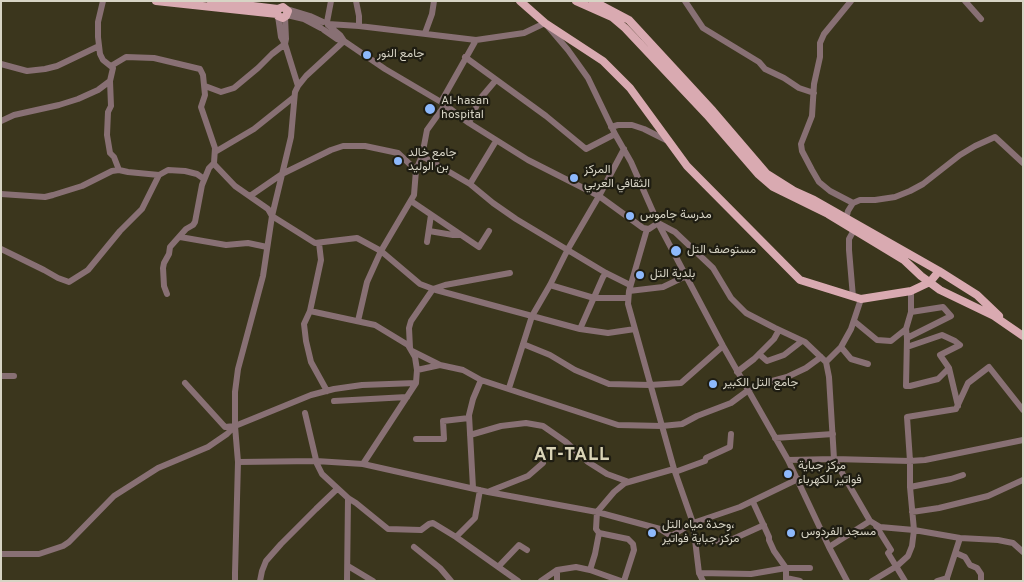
<!DOCTYPE html>
<html>
<head>
<meta charset="utf-8">
<style>
	body { margin:0 }
	#map { position:relative; width:1024px; height:582px; overflow:hidden; background:#3b361d; font-family:Overpass,sans-serif }
	canvas { display:block }
	.frame { position:absolute; inset:0; border:2px solid #d7d4c5; pointer-events:none }
</style>
</head>
<body>
<div id="map">
<canvas width="1024" height="582"></canvas>
<div class="frame"></div>
</div>
<script>
const ctx = document.querySelector('canvas').getContext('2d');
ctx.lineJoin = 'round';
function poly(rows) {
  const path = new Path2D();
  for (const r of rows) {
    path.moveTo(r[0], r[1]);
    for (let i = 2; i < r.length; i += 2) path.lineTo(r[i], r[i + 1]);
  }
  return path;
}
function strokePath(path, color, width, dash) {
  ctx.strokeStyle = color;
  ctx.lineWidth = width;
  ctx.lineCap = dash ? 'butt' : 'round';
  ctx.setLineDash(dash || []);
  ctx.stroke(path);
}
function write(font, color, halo, rows, align = 'center') {
  ctx.font = font + ' Overpass,Vazirmatn,sans-serif';
  ctx.lineWidth = 4.5;
  ctx.setLineDash([]);
  ctx.textBaseline = 'middle';
  ctx.strokeStyle = halo;
  ctx.fillStyle = color;
  for (const [text, x, y, turn = 0] of rows) {
    ctx.save();
    ctx.translate(x, y);
    ctx.rotate((+turn || 0) * Math.PI / 180);
    ctx.textAlign = isNaN(turn) ? turn : align;
    if (halo) ctx.strokeText(text, 0, 0);
    ctx.fillText(text, 0, 0);
    ctx.restore();
  }
}
const minor = poly([
	[356,1,359,16,359,26],
	[685,1,703,28,759,62,765,69,784,78,799,88,814,93],
	[851,1,824,34,820,43,820,57,814,84,812,116,801,144,802,151,812,170,819,182,830,191,853,203],
	[965,1,981,19],
	[287,9,310,16,323,22],
	[287,15,304,19,321,28],
	[278,16,281,37,285,44,298,86],
	[327,22,331,1],
	[328,24,359,26,476,40],
	[328,25,340,35,344,41],
	[324,30,337,39,344,41,385,69,441,102,469,123,528,160,599,196,643,228,649,229,658,223,675,232,713,268,731,298,746,313,775,328,805,342,826,362,829,377,834,459,870,521,880,527,914,530,960,538,998,540,1013,543,1023,552],
	[425,33,432,14,434,1],
	[465,57,546,116,586,149,615,134],
	[1,64,27,71,45,69,57,66,99,46],
	[111,66,126,57,154,58,200,69,203,75,205,95,201,107,215,148,214,163,209,168,202,185,195,222,193,225,186,229,170,247,169,254,164,263,163,268,164,286,167,294],
	[110,81,111,106,108,112,107,135,110,153,114,157,119,170],
	[205,86,221,92,234,88,258,68,272,54,285,44,286,39,285,17],
	[441,102,476,40,524,33,545,23,568,50,588,78,615,134,631,162,658,223,723,346,788,460,829,547,847,581],
	[1,121,14,115,59,105,78,99,98,90,110,81,113,68,103,60,100,54,98,37,98,22,103,1],
	[469,123,479,100,496,80],
	[611,127,618,125,632,125,644,129,668,141],
	[215,152,254,129,294,97],
	[422,156,470,184,493,203,516,219,606,273,630,285],
	[214,164,235,186,268,209,272,216,315,243,357,238,381,251,420,284,436,290,580,329,608,333,635,329],
	[470,184,496,141],
	[1,194,45,197,53,195,82,186,112,171,119,170,128,172,159,175],
	[250,196,282,174,331,150,343,146,365,146,398,153,416,170],
	[411,201,479,247,489,231],
	[846,219,848,211,853,203,860,200,875,200,895,197,910,191,923,184,960,155,975,146,995,137,1023,163],
	[647,229,629,291,628,304,674,469,693,523,699,573,703,581],
	[429,231,453,235,460,235],
	[180,237,226,245,248,243,267,247],
	[427,242,431,215],
	[1,249,44,270,58,278,69,282,88,270,120,231,142,209,159,175,168,170,185,171,197,174,204,179],
	[550,285,594,298,628,298],
	[629,291,663,287,686,276],
	[853,297,849,250,849,239,854,230],
	[310,311,321,260,319,243],
	[358,321,367,282,381,251,414,195,416,170,422,156,427,130,445,105],
	[854,321,877,340,891,341,906,329,907,338,906,386,910,386,938,379,949,368,958,406],
	[580,329,603,277,606,273],
	[906,329,911,312,911,291],
	[907,338,951,316,943,307,911,312],
	[523,344,550,355,575,370,609,384,650,385,681,383,723,346],
	[841,347,851,359,868,364],
	[907,347,942,335,955,341,960,345,940,355,949,368],
	[410,348,409,328,411,321,433,289,445,285,510,273],
	[412,351,440,365],
	[759,354,767,361,784,355,802,341],
	[826,362,841,347,851,329,861,299],
	[417,370,440,365,463,370,481,380,618,425,662,426,682,424,697,416,731,403,754,386,787,377,806,368,821,357],
	[737,372,754,359,774,339,779,330],
	[1,376,14,376],
	[185,383,225,427,235,426,311,395,334,389,362,385,416,383],
	[509,388,532,316,550,285,568,249,599,196,624,149],
	[327,391,311,362,306,341,304,324,310,311,375,325,408,345,415,357,417,370,416,383,363,464],
	[334,401,407,397],
	[305,413,317,464,322,474,348,498,356,503,388,529,421,530,429,524,433,523,456,537,518,581],
	[470,435,501,426,526,423,543,426,566,442,588,462,607,474,629,482],
	[775,438,833,434],
	[416,439,444,439,443,421,469,418],
	[788,460,834,459,910,461,925,460,1023,440],
	[238,462,316,461,363,464,488,492,597,512,660,529,671,536,693,523,740,507,798,479],
	[675,472,705,461,706,458,730,447,731,434],
	[910,487,951,479,963,475],
	[473,488,469,415,473,399,481,380],
	[490,491,528,476,543,463],
	[753,502,769,537,769,540,774,551,786,568,786,581],
	[912,512,939,508,988,496,1023,480],
	[876,526,891,550,888,553,905,581],
	[599,533,628,539,633,544,634,550,624,581],
	[456,537,475,518,480,490],
	[694,539,720,541,733,539,764,525],
	[414,547,440,568,451,581],
	[829,547,870,521],
	[956,553,965,557,970,565,977,568,981,574,981,581],
	[1,554,39,554,63,546,69,542,114,496,158,468,208,447,227,434,235,426],
	[348,566,373,581],
	[499,566,519,545,527,550],
	[590,570,595,554,599,533,596,529,597,512,614,492,625,483,674,469],
	[699,573,751,574,786,568,810,568],
	[786,578,800,581],
	[235,581,235,573,238,462,235,426,235,392,238,369,263,276,272,216,291,137,295,92,298,86,306,76,344,41],
	[260,581,262,571,266,561,281,544,316,509,337,489],
	[347,581,348,498],
	[541,581,557,570,576,567,590,570,621,581],
	[557,581,557,570],
	[872,581,897,566,908,556,912,546,914,530,910,487,910,461,907,417,956,409,968,383,989,367,1023,410],
	[937,581,947,578],
	[947,581,947,578,960,538]
]);
const major = poly([
	[156,1,277,14],
	[211,1,278,9,283,7,288,11,286,16,283,18,278,16,277,12,278,9],
	[520,1,545,23,603,61,630,88,687,166,800,280,861,299,911,291,930,282,939,271],
	[576,1,612,17,625,28,707,115,758,174,773,187,828,214,904,260,921,276,940,290,994,316,1023,336],
	[593,1,629,20,713,111,767,174,794,191,814,200,939,271,977,295,999,316]
]);
const markers = [
	[367,55,5,"#8db9fc"],
	[430,109,6,"#8db9fc"],
	[398,161,5,"#8db9fc"],
	[574,178,5,"#8db9fc"],
	[630,216,5,"#8db9fc"],
	[676,251,6,"#8db9fc"],
	[640,275,5,"#8db9fc"],
	[713,384,5,"#8db9fc"],
	[788,474,5,"#8db9fc"],
	[652,533,5,"#8db9fc"],
	[791,533,5,"#8db9fc"]
];
const poiNames = [
	["جامع النور",377,55],
	["Al-hasan",441,102],
	["hospital",441,116],
	["جامع خالد",408,154],
	["بن الوليد",408,168],
	["المركز",584,171],
	["الثقافي العربي",584,185],
	["مدرسة جاموس",640,216],
	["مستوصف التل",687,251],
	["بلدية التل",650,275],
	["جامع التل الكبير",723,384],
	["مركز جباية",798,467],
	["فواتير الكهرباء",798,481],
	["وحدة مياه التل،",662,526],
	["مركز جباية فواتير",662,540],
	["مسجد الفردوس",801,533]
];
const districtNames = [
	["AT-TALL",572,456]
];
strokePath(minor, '#887074', 6);
strokePath(major, '#d9aab1', 8);
for (const [x, y, r, color] of markers) {
  const dot = new Path2D();
  dot.arc(x, y, r, 0, 2 * Math.PI);
  ctx.fillStyle = color;
  ctx.fill(dot);
  strokePath(dot, '#1f1d12', 2);
}
write('12px', '#d7d4c5', '#1f1d12', poiNames, 'left');
ctx.letterSpacing = '1px';
write('bold 18px', '#d9d3b6', '#1f1d12', districtNames);
ctx.letterSpacing = '0px';
</script>
</body>
</html>
